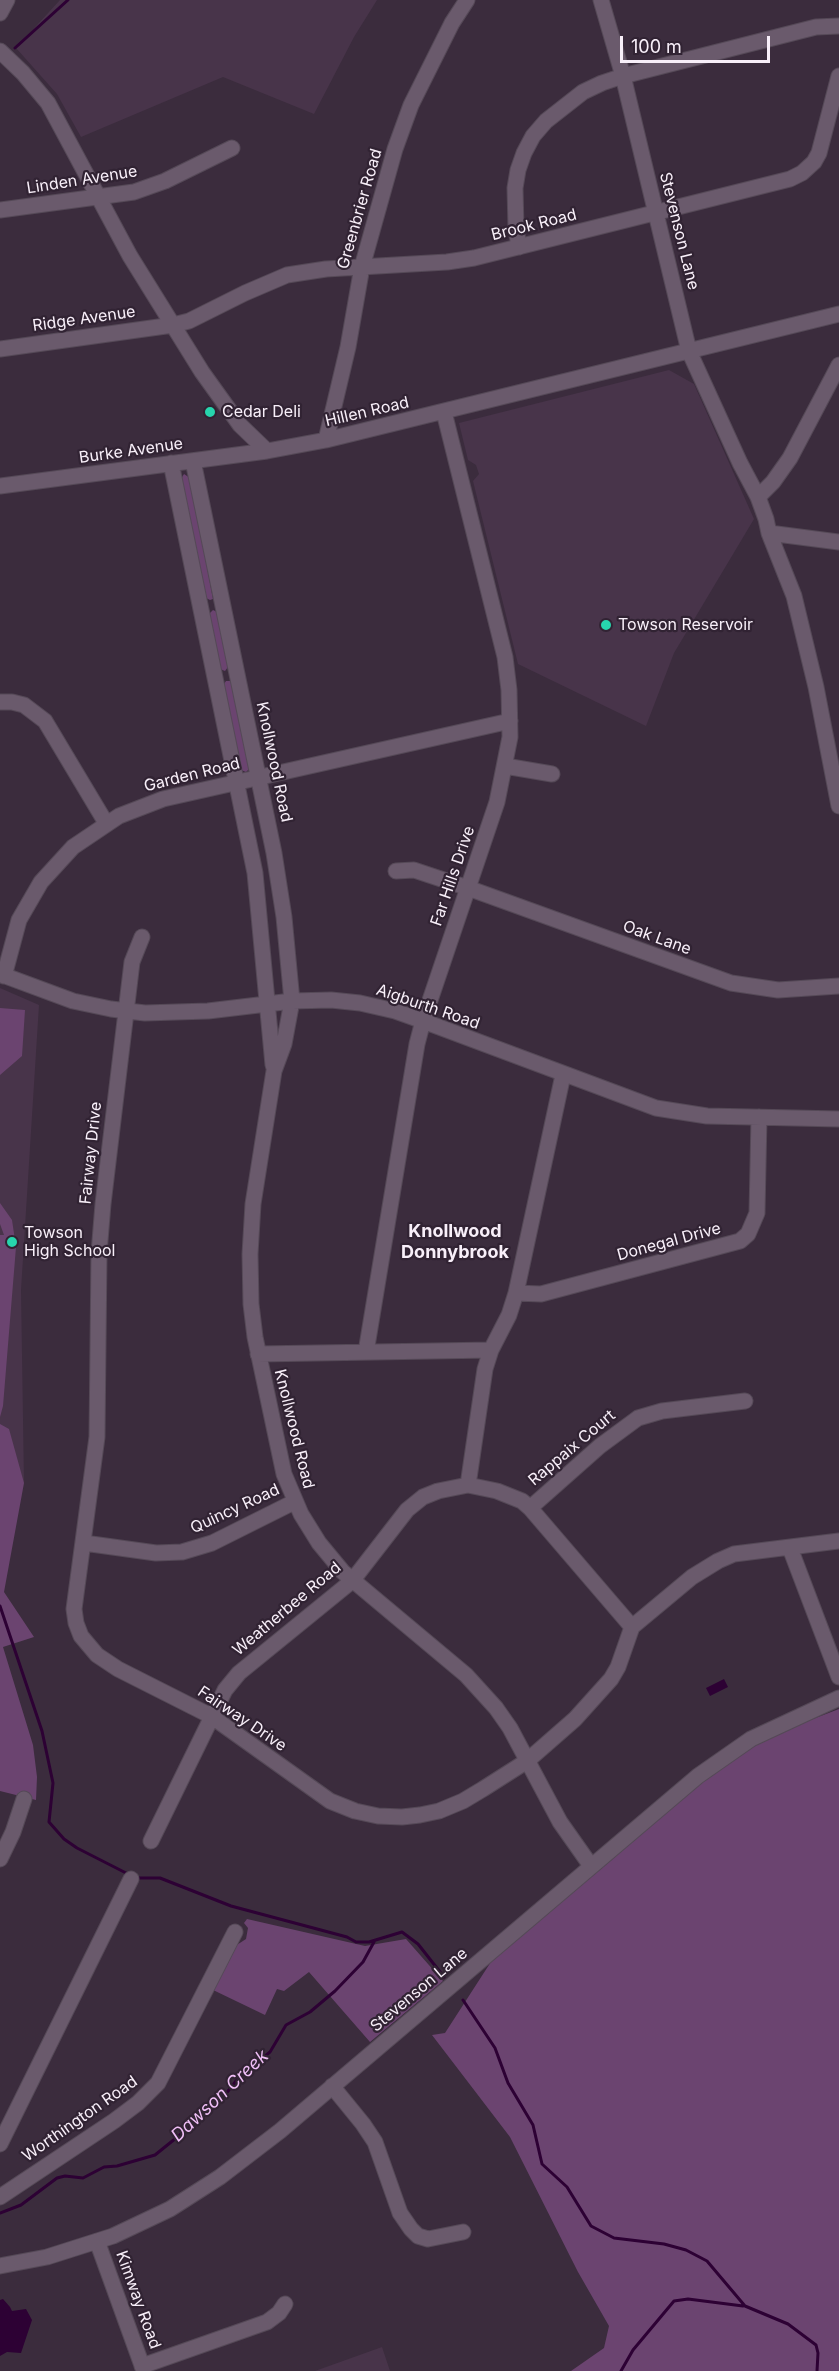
<!DOCTYPE html>
<html>
<head>
<meta charset="utf-8">
<style>
	body { margin:0 }
	#map { position:relative; width:839px; height:2371px; overflow:hidden; background:#3b2c3d; font-family:Inter,sans-serif }
	canvas { display:block }
	.scale { position:absolute; left:620px; top:36px; width:150px; height:27px; box-sizing:border-box; border:3px solid #f8eff9; border-top:0; padding-left:8px; font-size:18px; line-height:21px; white-space:nowrap; color:#f8eff9; -webkit-text-stroke:4px #312333; paint-order:stroke }
</style>
</head>
<body>
<div id="map">
<canvas width="839" height="2371"></canvas>
<div class="scale">100 m</div>
</div>
<script>
const ctx = document.querySelector('canvas').getContext('2d');
ctx.lineJoin = 'round';
function fill(path, color) {
  ctx.fillStyle = color;
  ctx.fill(path, 'evenodd');
}
function poly(rows) {
  const path = new Path2D();
  for (const r of rows) {
    path.moveTo(r[0], r[1]);
    for (let i = 2; i < r.length; i += 2) path.lineTo(r[i], r[i + 1]);
  }
  return path;
}
function strokePath(path, color, width, dash) {
  ctx.strokeStyle = color;
  ctx.lineWidth = width;
  ctx.lineCap = dash ? 'butt' : 'round';
  ctx.setLineDash(dash || []);
  ctx.stroke(path);
}
function write(font, color, halo, rows, align = 'center') {
  ctx.font = font + ' Inter,sans-serif';
  ctx.lineWidth = 4.5;
  ctx.setLineDash([]);
  ctx.textBaseline = 'middle';
  ctx.strokeStyle = halo;
  ctx.fillStyle = color;
  for (const [text, x, y, turn = 0] of rows) {
    ctx.save();
    ctx.translate(x, y);
    ctx.rotate((+turn || 0) * Math.PI / 180);
    ctx.textAlign = isNaN(turn) ? turn : align;
    if (halo) ctx.strokeText(text, 0, 0);
    ctx.fillText(text, 0, 0);
    ctx.restore();
  }
}
const built = poly([
	[60,0,377,0,354,37,314,114,223,77,81,137,57,94,16,48],
	[669,370,694,384,754,519,674,653,646,726,518,664,473,481,479,474,476,465,468,460,459,423],
	[0,988,39,1005,21,1290,24,1483,0,1479],
	[382,2347,390,2371,315,2371]
]);
const green = poly([
	[184,474,190,478,213,599,210,600,206,598,181,479],
	[213,610,217,612,228,667,225,671,220,669,209,614],
	[226,681,231,681,249,769,246,772,241,770,224,684],
	[0,1008,25,1010,22,1056,0,1075],
	[0,1203,12,1220,16,1247,3,1406,0,1417,0,1235,4,1235,0,1224],
	[0,1424,9,1429,24,1483,4,1592,34,1637,3,1647,33,1745,37,1777,36,1800,0,1791],
	[839,1709,839,2371,571,2371,604,2348,609,2326,578,2272,510,2137,432,2035,445,2033,496,1954,608,1863,673,1804,746,1749,792,1727],
	[247,1919,365,1946,406,1939,443,1981,370,2042,309,1972,284,1991,277,1989,265,2015,211,1989,229,1950,246,1939,248,1928,244,1923]
]);
const water = poly([
	[724,1679,728,1687,710,1696,706,1688],
	[3,2299,10,2307,12,2311,26,2309,32,2320,21,2353,7,2352,0,2356,0,2300]
]);
const stream = poly([
	[15,48,68,0],
	[0,1606,42,1731,53,1783,49,1822,64,1839,77,1848,128,1874],
	[136,1878,160,1878,231,1906,347,1937,356,1942,369,1942,402,1932,418,1944,444,1977],
	[463,2000,495,2048,508,2083,533,2125,542,2164,567,2187,591,2226,614,2238,664,2244,686,2250,707,2261,745,2306,788,2324,816,2345,818,2353,817,2371],
	[0,2213,21,2205,57,2178,65,2176,83,2178,104,2167,117,2166,155,2155,217,2105,240,2076,270,2052,286,2025,310,2012,335,1991,363,1962,374,1942],
	[621,2371,633,2350,674,2301,688,2299,743,2306]
]);
const minor = poly([
	[601,0,623,76,689,351,740,463,758,497,766,519,769,533,794,596,816,687,839,806],
	[0,13,7,0],
	[0,51,23,73,48,103,130,256,202,372,240,425,267,451],
	[0,210,134,192,165,181,232,148],
	[519,247,516,228,515,188,518,170,524,153,533,136,546,121,583,92,602,83,623,76,816,27,839,26],
	[0,349,173,325,189,321,245,293,287,275,326,269,447,262,474,258,790,179,802,173,814,162,819,153,839,76],
	[326,440,348,347,362,267,395,149,411,105,452,23,467,0],
	[193,461,274,853,284,917,292,1001,284,1044,274,1071,253,1204,250,1254,251,1304,255,1337,284,1474,301,1514,319,1543,343,1572,466,1675,496,1708,510,1728,560,1822,591,1866],
	[171,463,255,873,273,1065],
	[0,486,267,451,326,440,839,314],
	[758,497,773,482,790,458,839,365],
	[769,533,839,542],
	[0,702,12,702,24,705,45,721,106,823],
	[505,766,552,774],
	[396,871,414,870,468,888,731,983,778,990,839,986],
	[142,937,132,962,103,1204,99,1253,97,1437,74,1609,76,1623,81,1636,97,1655,118,1669,211,1716,330,1801,355,1811,378,1816,402,1817,420,1815,439,1811,463,1801,483,1789,527,1761,575,1719,611,1679,618,1667,632,1627,692,1577,718,1561,734,1554,839,1541],
	[0,974,73,1001,111,1009,145,1013,208,1011,292,1001,331,1000,360,1003,395,1011,423,1021,656,1108,707,1116,839,1119],
	[4,976,19,920,41,882,73,847,119,816,163,799,510,721],
	[516,1293,541,1294,740,1241,748,1234,757,1213,759,1117],
	[366,1352,417,1044,423,1021,497,802,510,737,509,690,505,657,444,412],
	[258,1354,491,1350],
	[468,1485,485,1369,491,1350,509,1315,516,1293,563,1075],
	[530,1508,600,1446,638,1418,662,1411,745,1401],
	[84,1543,156,1553,182,1552,212,1543,294,1502],
	[790,1548,839,1677],
	[151,1841,225,1690,239,1673,352,1581,407,1510,423,1497,438,1491,468,1485,497,1491,522,1501,530,1508,632,1627],
	[0,1859,13,1832,24,1799],
	[332,2086,363,2124,375,2142,400,2213,411,2229,418,2236,428,2239,463,2232],
	[0,2144,131,1879],
	[0,2197,114,2121,138,2103,158,2083,235,1932],
	[97,2241,144,2371],
	[0,2266,47,2257,113,2236,170,2209,220,2177,280,2131,698,1776,751,1739,839,1698],
	[142,2366,267,2322,279,2313,285,2304]
]);
const markers = [
	[210,412,6,"#27d5ad"],
	[606,625,6,"#27d5ad"],
	[12,1242,6,"#27d5ad"]
];
const streetNames = [
	["Linden Avenue",82,180,-9],
	["Greenbrier Road",360,209,-74],
	["Brook Road",534,225,-14],
	["Stevenson Lane",679,231,76],
	["Ridge Avenue",84,319,-8],
	["Hillen Road",367,412,-13],
	["Burke Avenue",131,451,-8],
	["Knollwood Road",274,762,78],
	["Garden Road",192,775,-14],
	["Far Hills Drive",453,876,-71],
	["Oak Lane",657,938,20],
	["Aigburth Road",428,1007,19],
	["Fairway Drive",91,1153,-84],
	["Donegal Drive",669,1242,-15],
	["Knollwood Road",294,1429,76],
	["Rappaix Court",572,1448,-40],
	["Quincy Road",235,1509,-25],
	["Weatherbee Road",287,1609,-40],
	["Fairway Drive",242,1719,34],
	["Stevenson Lane",419,1990,-40],
	["Worthington Road",80,2119,-35],
	["Kimway Road",138,2300,70]
];
const poiNames = [
	["Cedar Deli",222,412],
	["Towson Reservoir",618,625],
	["Towson",24,1233],
	["High School",24,1251]
];
const neighbourhoodNames = [
	["Knollwood",455,1232],
	["Donnybrook",455,1253]
];
const waterNames = [
	["Dawson Creek",220,2096,-43]
];
fill(built, '#48344a');
fill(green, '#6b4470');
fill(water, '#2d0134');
strokePath(stream, '#2d0134', 3);
strokePath(minor, '#554957', 17);
strokePath(minor, '#6a5a6c', 15);
for (const [x, y, r, color] of markers) {
  const dot = new Path2D();
  dot.arc(x, y, r, 0, 2 * Math.PI);
  ctx.fillStyle = color;
  ctx.fill(dot);
  strokePath(dot, '#312333', 2);
}
write('16px', '#f8eff9', '#312333', streetNames);
write('16px', '#f8eff9', '#312333', poiNames, 'left');
write('bold 18px', '#f8eff9', '#312333', neighbourhoodNames);
write('italic 18px', '#efbef6', '#312333', waterNames);
</script>
</body>
</html>
